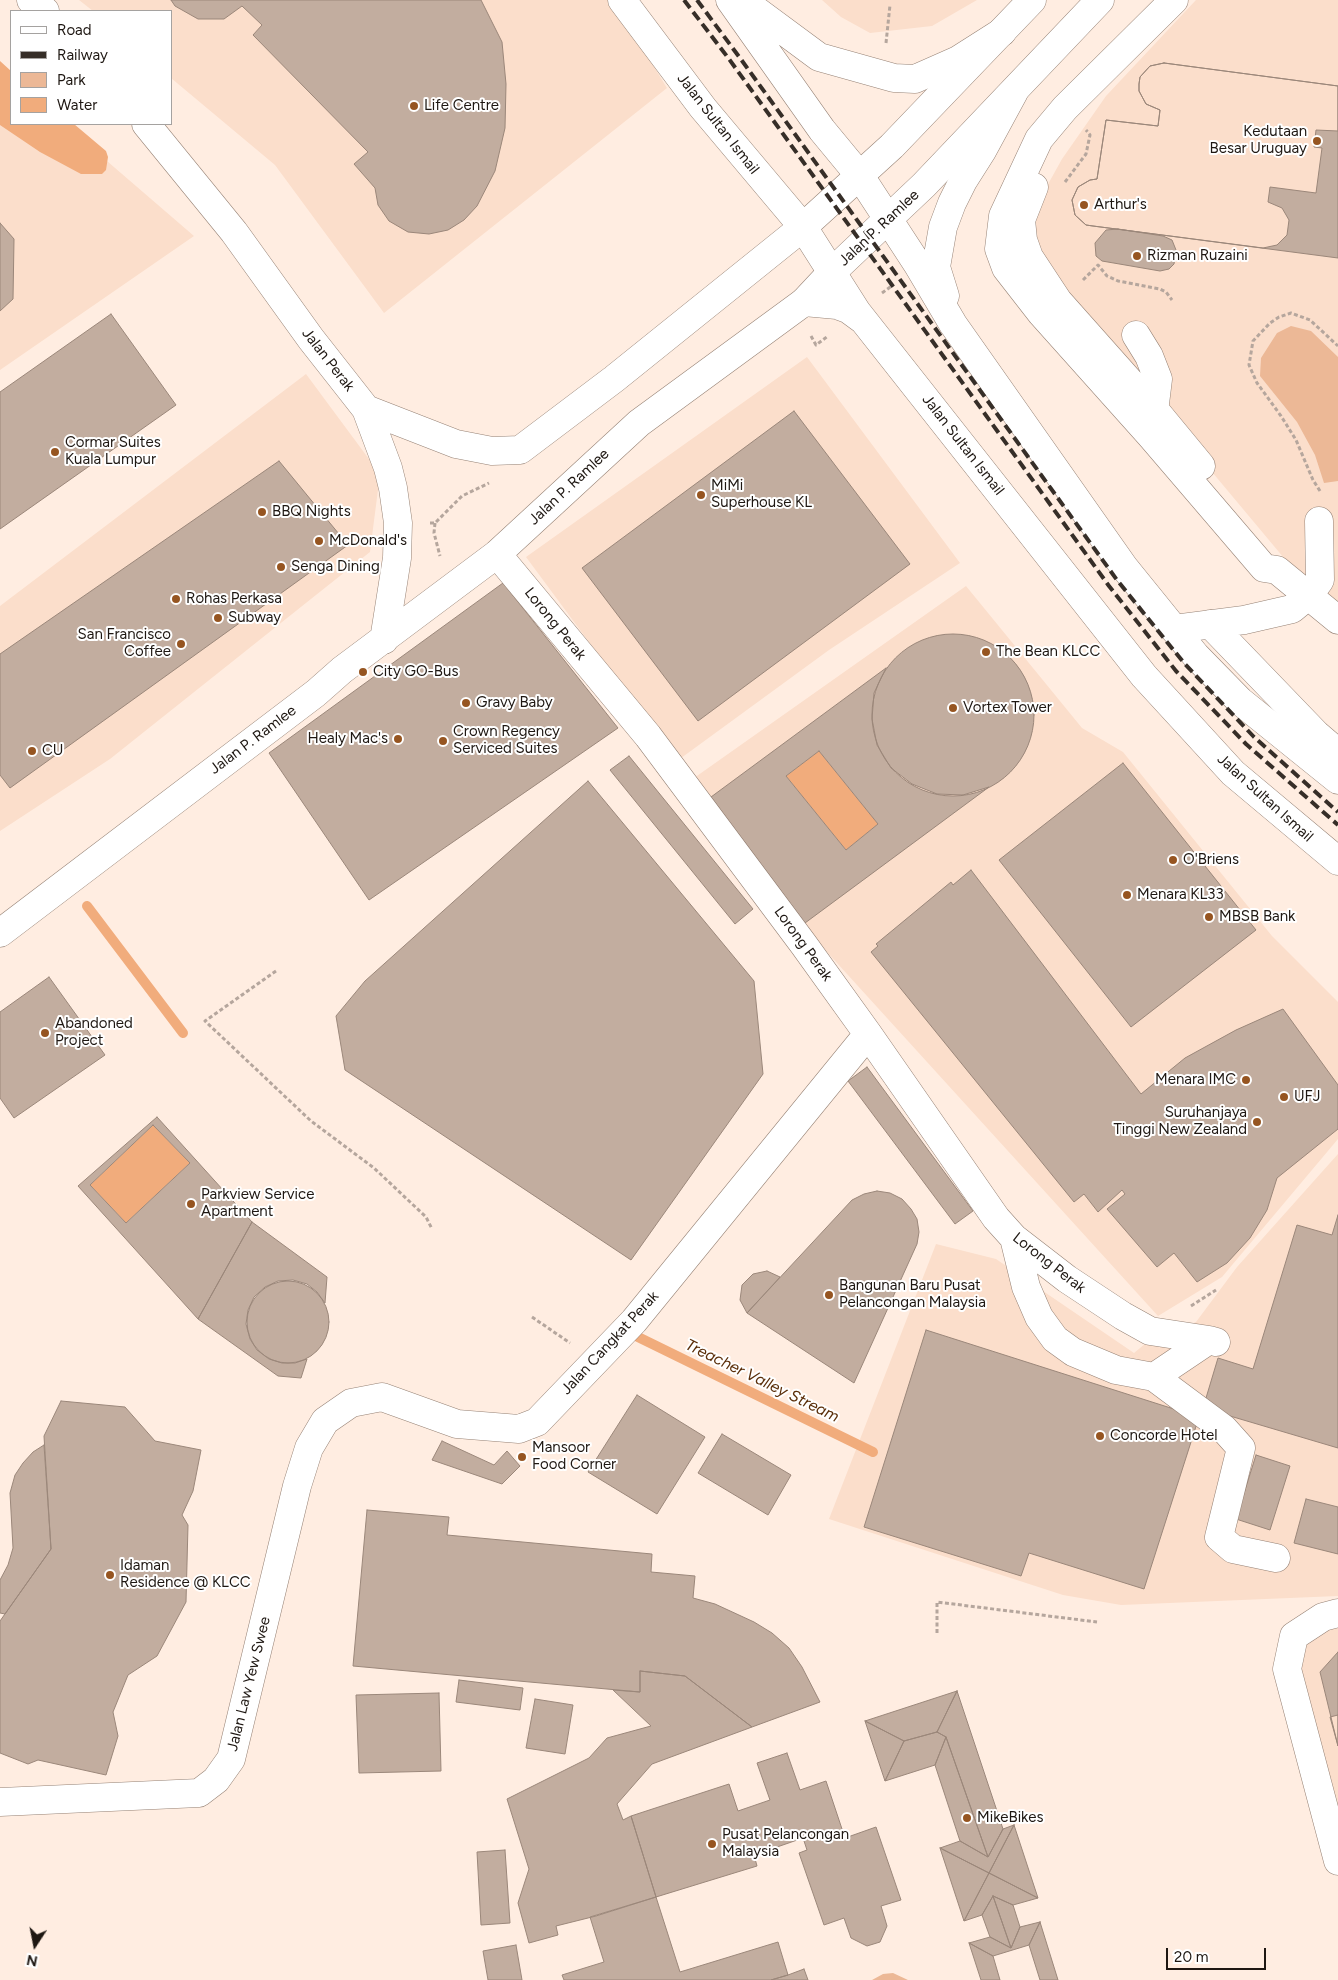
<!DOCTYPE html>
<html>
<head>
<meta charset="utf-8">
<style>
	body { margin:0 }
	#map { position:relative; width:1338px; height:1980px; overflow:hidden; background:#ffede1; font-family:Figtree,sans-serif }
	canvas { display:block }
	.legend { position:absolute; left:10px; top:10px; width:162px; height:115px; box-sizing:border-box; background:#fff; border:1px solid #a5a2a0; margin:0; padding:6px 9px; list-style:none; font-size:15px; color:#1e1712 }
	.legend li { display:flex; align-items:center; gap:10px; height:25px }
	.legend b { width:25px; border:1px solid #a5a2a0 }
	.north { position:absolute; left:10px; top:1920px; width:50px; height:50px; -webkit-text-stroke:4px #fff; paint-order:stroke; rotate:191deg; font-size:14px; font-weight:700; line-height:20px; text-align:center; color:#1e1712 }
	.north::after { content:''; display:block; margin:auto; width:18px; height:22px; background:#1e1712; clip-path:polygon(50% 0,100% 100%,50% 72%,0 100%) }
	.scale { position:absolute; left:1166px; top:1948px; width:100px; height:22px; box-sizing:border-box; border:2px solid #1e1712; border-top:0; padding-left:6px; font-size:15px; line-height:18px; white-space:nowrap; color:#1e1712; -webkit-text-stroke:4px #fff; paint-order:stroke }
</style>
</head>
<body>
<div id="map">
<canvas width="1338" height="1980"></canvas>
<ul class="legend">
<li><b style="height:6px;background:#fff"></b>Road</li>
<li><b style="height:6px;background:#362e28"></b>Railway</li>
<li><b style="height:14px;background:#ecb896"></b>Park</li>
<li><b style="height:14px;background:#f1ac7c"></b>Water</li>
</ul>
<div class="north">N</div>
<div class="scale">20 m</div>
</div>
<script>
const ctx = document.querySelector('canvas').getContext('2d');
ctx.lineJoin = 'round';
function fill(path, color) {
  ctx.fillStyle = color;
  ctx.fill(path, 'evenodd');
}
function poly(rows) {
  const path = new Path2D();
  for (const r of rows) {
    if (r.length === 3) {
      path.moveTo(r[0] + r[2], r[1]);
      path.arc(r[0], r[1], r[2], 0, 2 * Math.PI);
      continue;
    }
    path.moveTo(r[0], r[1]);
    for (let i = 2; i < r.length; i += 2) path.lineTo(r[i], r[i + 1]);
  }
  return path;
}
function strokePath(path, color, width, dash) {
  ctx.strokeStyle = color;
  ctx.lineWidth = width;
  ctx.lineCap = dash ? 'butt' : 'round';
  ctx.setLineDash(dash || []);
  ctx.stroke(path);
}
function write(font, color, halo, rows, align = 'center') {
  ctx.font = font + ' Figtree,sans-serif';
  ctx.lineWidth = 4;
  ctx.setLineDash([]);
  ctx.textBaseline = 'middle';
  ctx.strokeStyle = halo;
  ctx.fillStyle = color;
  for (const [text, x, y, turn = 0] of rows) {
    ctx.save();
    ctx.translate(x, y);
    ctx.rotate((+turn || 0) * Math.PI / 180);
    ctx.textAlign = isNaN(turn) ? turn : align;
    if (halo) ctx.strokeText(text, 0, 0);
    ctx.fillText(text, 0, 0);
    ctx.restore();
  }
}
const built = poly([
	[79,0,613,0,667,88,384,313,275,165,171,78,171,11,93,11],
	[822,0,977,0,932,26,870,33,841,17],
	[1196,0,1338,0,1338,605,1304,582,1039,265,1032,213,1062,159,1106,96],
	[0,69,11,124,64,124,194,236,0,370],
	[807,357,960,563,829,650,677,761,526,557],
	[306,374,380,474,370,552,110,759,0,831,0,606],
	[966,586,1082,728,1123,752,1272,936,1338,1002,1338,1139,1222,1277,1158,1316,807,930,694,778],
	[1338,1154,1338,1596,1121,1605,1063,1595,829,1519,936,1244,996,1259,1134,1353,1146,1343,1196,1322,1237,1267],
	[1338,1623,1338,1830,1296,1673,1306,1640]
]);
const green = poly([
	[1291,326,1311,331,1338,357,1338,481,1324,483,1315,455,1297,422,1260,376,1261,358,1277,333],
	[893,1973,908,1980,872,1980,883,1974]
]);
const water = poly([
	[0,61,11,71,11,124,74,124,106,151,108,157,106,170,102,174,81,174,40,152,0,125],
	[819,751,878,824,846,850,786,776],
	[153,1125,190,1163,126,1223,90,1185]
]);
const stream = poly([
	[87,906,183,1033],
	[638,1337,873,1452]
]);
const building = poly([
	[171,0,481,0,502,42,506,84,505,128,495,171,477,206,464,220,448,230,429,234,408,232,389,221,378,205,375,188,354,164,368,152,253,35,262,25,242,6,224,19,198,19,175,6,171,0],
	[1164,63,1338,86,1338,258,1093,226,1086,225,1075,215,1072,200,1078,187,1090,180,1097,179,1106,120,1158,126,1160,110,1146,104,1139,91,1139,84,1140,77,1150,66,1164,63],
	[1164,63,1338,86,1338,131,1316,130,1314,147,1322,148,1316,193,1270,187,1268,202,1282,208,1289,220,1287,235,1277,245,1263,248,1093,226,1086,225,1075,215,1072,200,1078,187,1090,180,1097,179,1106,120,1158,126,1160,110,1146,104,1139,91,1139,84,1140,77,1150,66,1164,63],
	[0,223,14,239,13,299,0,311,0,223],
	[1118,229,1163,236,1172,240,1176,250,1174,264,1169,269,1160,271,1102,261,1096,256,1095,243,1106,230,1118,229],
	[111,314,176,405,0,529,0,392,111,314],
	[794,411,910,564,698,721,582,568,794,411],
	[279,461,348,545,10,788,0,775,0,654,279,461],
	[503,583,618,728,369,900,269,753,503,583],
	[953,715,81],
	[886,668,874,693,872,719,877,745,891,768,912,784,937,794,963,795,989,787,805,923,711,797,886,668],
	[819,751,878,824,846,850,786,776,819,751],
	[629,756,753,909,735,924,610,770,629,756],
	[1123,763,1256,930,1131,1027,999,860,1123,763],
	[588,781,754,981,763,1074,631,1260,345,1070,336,1016,365,981,588,781],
	[971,870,1141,1094,1185,1058,1236,1030,1283,1009,1338,1085,1338,1129,1277,1178,1267,1210,1250,1238,1227,1263,1197,1282,1174,1253,1157,1267,1107,1209,1125,1194,1122,1190,1098,1212,1084,1194,1074,1202,871,952,878,946,876,944,951,882,953,885,971,870],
	[49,977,105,1055,14,1118,0,1098,0,1012,49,977],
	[867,1067,973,1211,955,1224,848,1081,867,1067],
	[157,1117,252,1222,198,1319,78,1186,157,1117],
	[153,1125,190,1163,126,1223,90,1185,153,1125],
	[877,1191,890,1193,902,1199,911,1209,917,1219,919,1232,917,1244,854,1383,747,1313,852,1200,864,1194,877,1191],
	[1338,1215,1338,1448,1203,1408,1218,1358,1253,1369,1297,1225,1332,1235,1338,1215],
	[252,1222,327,1277,325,1303,317,1292,307,1284,293,1280,278,1281,265,1287,254,1297,248,1310,246,1324,250,1339,257,1350,269,1359,282,1363,295,1363,307,1359,301,1378,278,1376,198,1319,252,1222],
	[767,1271,780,1277,747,1313,740,1300,742,1285,753,1274,767,1271],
	[288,1322,41],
	[926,1330,1199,1417,1144,1589,1029,1553,1021,1576,864,1527,926,1330],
	[637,1395,705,1437,657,1514,588,1472,637,1395],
	[61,1401,125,1407,155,1441,201,1450,193,1491,182,1515,188,1525,186,1602,157,1656,128,1675,113,1712,118,1736,106,1775,38,1760,28,1764,0,1753,0,1621,51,1549,44,1436,61,1401],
	[722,1434,791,1475,768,1515,698,1473,722,1434],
	[442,1441,494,1465,507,1451,520,1466,502,1484,432,1460,442,1441],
	[44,1445,51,1549,5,1614,0,1613,0,1580,8,1565,13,1548,10,1493,15,1475,23,1463,33,1452,44,1445],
	[1256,1455,1290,1466,1270,1530,1236,1519,1256,1455],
	[1306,1499,1338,1507,1338,1554,1294,1543,1306,1499],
	[367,1510,449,1517,447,1535,652,1554,651,1572,695,1576,693,1598,715,1604,754,1622,772,1633,789,1648,802,1667,820,1702,752,1727,685,1676,640,1671,640,1692,353,1666,367,1510],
	[1338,1652,1338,1746,1320,1672,1338,1652],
	[640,1671,685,1676,752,1727,652,1764,617,1804,623,1820,631,1816,656,1897,596,1916,556,1926,558,1935,529,1943,518,1903,529,1869,507,1799,589,1758,607,1738,651,1726,613,1690,640,1692,640,1671],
	[459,1680,523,1688,520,1710,456,1702,459,1680],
	[957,1691,1003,1829,988,1857,946,1737,937,1732,957,1691],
	[957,1691,937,1732,904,1741,865,1721,957,1691],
	[439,1693,441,1771,359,1773,356,1695,439,1693],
	[535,1699,573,1705,565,1754,526,1748,535,1699],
	[1338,1715,1338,1746,1330,1717,1338,1715],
	[865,1721,904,1741,885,1781,865,1721],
	[937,1732,946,1737,935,1765,885,1781,904,1741,937,1732],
	[946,1737,988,1857,960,1841,935,1765,946,1737],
	[787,1753,800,1790,826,1781,845,1838,876,1827,901,1900,881,1906,887,1926,880,1942,867,1946,851,1938,844,1918,824,1925,799,1853,807,1850,803,1838,754,1855,757,1866,656,1897,631,1816,729,1784,738,1811,770,1800,757,1763,787,1753],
	[1014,1825,1038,1898,989,1873,1014,1825],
	[1014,1825,989,1873,940,1848,960,1841,988,1857,1003,1829,1014,1825],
	[940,1848,989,1873,964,1921,940,1848],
	[505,1850,510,1923,481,1925,477,1852,505,1850],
	[989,1873,1038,1898,1013,1905,993,1896,982,1915,964,1921,989,1873],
	[993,1896,1013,1905,1020,1927,1011,1948,993,1896],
	[993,1896,1011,1948,990,1937,982,1915,993,1896],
	[656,1897,680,1972,778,1942,788,1975,771,1980,564,1980,562,1975,604,1962,590,1917,656,1897],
	[1040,1922,1058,1980,1040,1980,1029,1945,1040,1922],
	[1040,1922,1029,1945,993,1956,969,1943,990,1937,1011,1948,1020,1927,1040,1922],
	[969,1943,993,1956,1000,1980,981,1980,969,1943],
	[516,1945,522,1980,488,1980,483,1951,516,1945],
	[804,1969,808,1980,771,1980,788,1975,804,1969]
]);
const path = poly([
	[886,43,890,5],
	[1065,182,1086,154,1090,135,1086,130],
	[1083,280,1098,265,1107,276,1118,281,1160,289,1166,292,1172,300],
	[882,293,893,285],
	[811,336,816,345,828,336],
	[1320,491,1313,480,1296,440,1281,416,1257,383,1249,365,1253,341,1270,323,1279,317,1291,313,1310,320,1338,346],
	[430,523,435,523,462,496,489,483],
	[435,523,434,533,440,556],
	[276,971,205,1021,311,1121,374,1168,426,1217,432,1229],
	[1191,1306,1216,1290],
	[532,1317,570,1343],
	[937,1633,937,1602,1097,1622]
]);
const minor = poly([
	[31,0,45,11],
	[1174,0,1065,108,1039,139,1003,216,999,249,1006,268,1041,313,1151,436,1264,568,1277,570,1338,620],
	[146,124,234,232,311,339,366,409,388,468,393,488,398,523,397,558,384,640],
	[1034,187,1021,220,1023,240,1029,257,1058,301,1154,409,1201,466],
	[1136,335,1149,356,1158,379,1153,420],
	[366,409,456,444,492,451,520,450,614,379,803,227,892,146,1032,0],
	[497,554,648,736,804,945,868,1034,996,1218,1014,1238,1067,1279,1123,1316,1150,1331,1209,1340],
	[1210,624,1316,734,1338,753],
	[1174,629,1244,620,1292,609,1309,595,1320,580,1319,521],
	[0,933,316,693,342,670,497,554,639,423,804,302,832,272,924,185,1100,0],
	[1014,1238,1026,1287,1039,1317,1055,1339,1073,1352,1116,1370,1154,1377,1224,1429,1241,1448,1219,1537,1233,1549,1276,1558],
	[1154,1377,1209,1340,1216,1342],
	[1338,1613,1323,1617,1294,1636,1287,1669,1338,1861],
	[0,1802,199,1793,216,1780,231,1759,297,1486,309,1448,325,1421,351,1403,382,1397,457,1424,519,1429,537,1422,634,1321,868,1034]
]);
const major = poly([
	[622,0,703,108,803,227,857,312,1144,676,1233,773,1338,861],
	[730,0,822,130,860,176,918,265,953,324,1124,567,1196,656,1240,701,1338,780],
	[742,0,819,57,894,78,915,79,958,60,1002,32],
	[945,296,936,267,943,227,952,203,963,181,982,151,1014,92],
	[804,302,837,305,848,309,863,320]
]);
const rail = poly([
	[684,0,729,59,1109,586,1176,671,1246,744,1338,825],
	[697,0,740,58,1117,580,1184,663,1254,737,1338,812]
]);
const markers = [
	[414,106,5,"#965521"],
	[1317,141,5,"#965521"],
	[1084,205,5,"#965521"],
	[1137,256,5,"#965521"],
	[55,452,5,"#965521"],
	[701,495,5,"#965521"],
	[262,512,5,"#965521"],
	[319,541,5,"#965521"],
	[281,567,5,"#965521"],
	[176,599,5,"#965521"],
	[218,618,5,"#965521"],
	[181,644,5,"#965521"],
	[986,652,5,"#965521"],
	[363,672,5,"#965521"],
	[466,703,5,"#965521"],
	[953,708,5,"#965521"],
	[398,739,5,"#965521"],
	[443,741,5,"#965521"],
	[32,751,5,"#965521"],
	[1173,860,5,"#965521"],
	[1127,895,5,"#965521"],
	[1209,917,5,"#965521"],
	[45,1033,5,"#965521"],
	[1246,1080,5,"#965521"],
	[1284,1097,5,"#965521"],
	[1257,1122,5,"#965521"],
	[191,1204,5,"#965521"],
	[829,1295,5,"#965521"],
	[1100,1436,5,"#965521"],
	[522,1457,5,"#965521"],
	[110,1575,5,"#965521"],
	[967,1818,5,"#965521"],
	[712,1844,5,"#965521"]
];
const poiNames = [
	["Life Centre",424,106],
	["Kedutaan",1307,132,"right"],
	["Besar Uruguay",1307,149,"right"],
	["Arthur's",1094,205],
	["Rizman Ruzaini",1147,256],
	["Cormar Suites",65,443],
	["Kuala Lumpur",65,460],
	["MiMi",711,486],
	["Superhouse KL",711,503],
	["BBQ Nights",272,512],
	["McDonald's",329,541],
	["Senga Dining",291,567],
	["Rohas Perkasa",186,599],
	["Subway",228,618],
	["San Francisco",171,635,"right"],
	["Coffee",171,652,"right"],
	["The Bean KLCC",996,652],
	["City GO-Bus",373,672],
	["Gravy Baby",476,703],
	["Vortex Tower",963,708],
	["Crown Regency",453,732],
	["Serviced Suites",453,749],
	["Healy Mac's",388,739,"right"],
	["CU",42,751],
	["O'Briens",1183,860],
	["Menara KL33",1137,895],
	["MBSB Bank",1219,917],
	["Abandoned",55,1024],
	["Project",55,1041],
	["Menara IMC",1236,1080,"right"],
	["UFJ",1294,1097],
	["Suruhanjaya",1247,1113,"right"],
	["Tinggi New Zealand",1247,1130,"right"],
	["Parkview Service",201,1195],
	["Apartment",201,1212],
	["Bangunan Baru Pusat",839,1286],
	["Pelancongan Malaysia",839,1303],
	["Concorde Hotel",1110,1436],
	["Mansoor",532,1448],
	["Food Corner",532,1465],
	["Idaman",120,1566],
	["Residence @ KLCC",120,1583],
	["MikeBikes",977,1818],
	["Pusat Pelancongan",722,1835],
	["Malaysia",722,1852]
];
const streetNames = [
	["Jalan Sultan Ismail",718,124,52],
	["Jalan P. Ramlee",879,228,-43],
	["Jalan Perak",328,360,52],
	["Jalan Sultan Ismail",963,445,52],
	["Jalan P. Ramlee",569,487,-43],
	["Lorong Perak",555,624,51],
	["Jalan P. Ramlee",253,740,-37],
	["Jalan Sultan Ismail",1265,798,42],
	["Lorong Perak",803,944,54],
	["Lorong Perak",1049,1263,38],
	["Jalan Cangkat Perak",610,1343,-47],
	["Jalan Law Yew Swee",249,1684,-76]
];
const waterNames = [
	["Treacher Valley Stream",762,1381,26]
];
fill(built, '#fbdecb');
fill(green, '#ecb896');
fill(water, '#f1ac7c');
strokePath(stream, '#f1ac7c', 10);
fill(building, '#c2ad9f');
strokePath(building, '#9b877a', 1);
strokePath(minor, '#968275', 29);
strokePath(major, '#968275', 29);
strokePath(path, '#b5a69d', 3, [4, 2.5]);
strokePath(minor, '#fff', 28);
strokePath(major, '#fff', 28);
strokePath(rail, '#362e28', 4, [10, 5]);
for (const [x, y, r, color] of markers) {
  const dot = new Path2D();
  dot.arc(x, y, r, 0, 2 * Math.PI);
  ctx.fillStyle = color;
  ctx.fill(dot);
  strokePath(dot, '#fff', 2);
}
write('15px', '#1e1712', '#fff', poiNames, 'left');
write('15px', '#1e1712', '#fff', streetNames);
write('italic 16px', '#5b2f0a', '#fff', waterNames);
</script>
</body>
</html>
